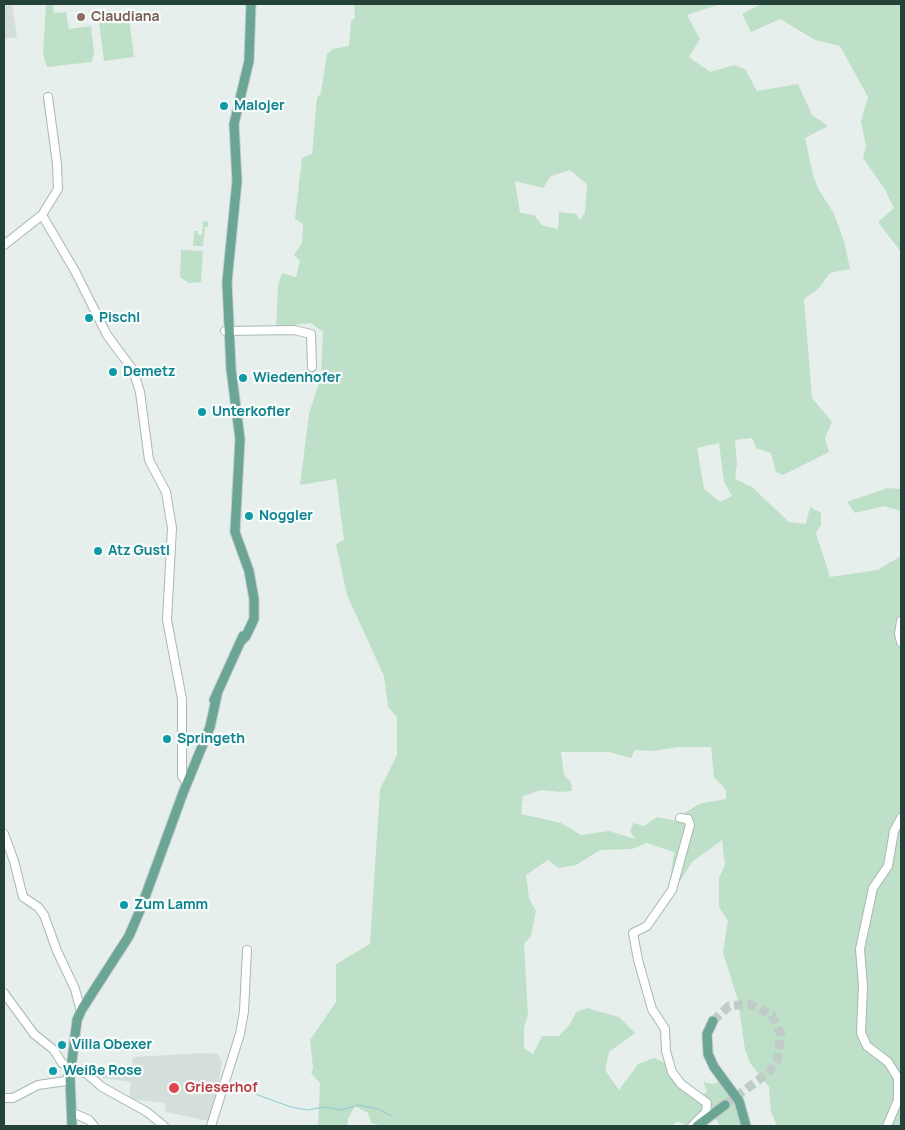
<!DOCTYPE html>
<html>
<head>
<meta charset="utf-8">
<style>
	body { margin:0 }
	#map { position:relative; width:905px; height:1130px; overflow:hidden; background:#e6efeb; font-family:Manrope,sans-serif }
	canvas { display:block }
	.frame { position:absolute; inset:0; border:5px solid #24423a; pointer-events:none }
</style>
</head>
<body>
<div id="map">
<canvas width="905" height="1130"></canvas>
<div class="frame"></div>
</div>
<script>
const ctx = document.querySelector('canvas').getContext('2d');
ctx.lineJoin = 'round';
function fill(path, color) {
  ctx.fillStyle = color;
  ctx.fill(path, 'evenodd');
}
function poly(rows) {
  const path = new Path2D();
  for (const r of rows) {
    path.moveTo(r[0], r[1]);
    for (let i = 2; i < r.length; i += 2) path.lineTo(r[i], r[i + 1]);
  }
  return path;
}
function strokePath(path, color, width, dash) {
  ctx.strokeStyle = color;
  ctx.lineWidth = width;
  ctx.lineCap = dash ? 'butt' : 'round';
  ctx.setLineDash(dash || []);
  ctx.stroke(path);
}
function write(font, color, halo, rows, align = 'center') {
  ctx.font = font + ' Manrope,sans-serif';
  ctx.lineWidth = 4.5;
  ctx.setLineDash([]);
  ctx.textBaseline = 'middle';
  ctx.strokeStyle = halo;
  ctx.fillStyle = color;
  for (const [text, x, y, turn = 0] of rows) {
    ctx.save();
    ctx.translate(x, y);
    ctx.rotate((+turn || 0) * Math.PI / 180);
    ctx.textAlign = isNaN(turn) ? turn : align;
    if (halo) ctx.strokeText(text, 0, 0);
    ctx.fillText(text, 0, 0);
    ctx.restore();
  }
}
const built = poly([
	[4,4,12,4,17,37,4,39],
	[204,1053,218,1054,222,1062,217,1094,208,1121,166,1112,165,1103,129,1099,131,1082,95,1077,96,1072,130,1077,133,1057]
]);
const green = poly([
	[46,4,53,4,54,13,66,12,69,29,91,26,94,53,92,62,47,67,43,54],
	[354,4,721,4,687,15,700,39,689,57,710,72,734,65,745,69,757,91,798,84,812,115,828,126,805,138,813,175,819,190,834,214,844,241,850,269,830,273,819,288,804,299,812,398,832,422,825,438,829,452,783,475,776,472,771,453,756,448,752,438,735,440,737,464,735,479,752,487,789,522,806,524,810,507,821,513,821,525,816,533,830,577,877,570,901,556,901,1126,777,1126,771,1112,769,1087,750,1063,745,1050,738,1000,723,953,728,921,719,907,719,878,725,865,722,840,692,862,674,891,669,889,674,852,647,843,632,849,600,850,576,865,558,868,548,860,526,875,529,898,536,911,531,936,524,944,528,1015,524,1027,524,1048,533,1054,542,1036,559,1036,570,1024,576,1012,587,1008,619,1017,635,1033,609,1052,605,1070,619,1090,638,1064,654,1058,666,1063,672,1079,701,1098,707,1091,703,1082,714,1084,719,1081,734,1102,737,1113,741,1114,743,1126,720,1126,716,1119,688,1126,679,1122,674,1123,673,1126,384,1126,371,1123,368,1113,355,1106,348,1119,347,1126,318,1126,320,1083,311,1073,313,1068,310,1040,336,1002,336,964,370,944,380,789,397,755,397,717,388,707,384,676,347,595,336,544,344,540,336,479,300,485,309,414,321,376,323,332,311,323,276,327,278,286,282,273,296,277,300,261,294,255,302,243,303,224,295,219,302,158,312,154,317,98,321,93,327,54,333,49,349,46,351,21,355,18],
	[570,170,587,184,585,213,580,220,576,214,559,212,558,229,542,225,534,215,520,213,515,181,543,188,551,176],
	[719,443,724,482,732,496,720,502,704,489,697,448],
	[679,747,711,747,714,777,726,790,726,799,699,804,681,815,677,821,657,817,644,826,633,823,630,831,635,839,609,831,581,835,561,823,521,814,523,796,541,790,561,792,572,791,571,782,564,775,561,752,609,752,631,758,635,750,651,751],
	[761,4,901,4,901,252,878,222,894,208,884,188,863,158,866,147,861,121,868,97,840,46,815,40,780,19,751,32,742,14],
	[129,18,134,57,104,61,99,22],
	[203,221,208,222,208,227,205,227,203,246,193,246,194,231,198,231,198,235,202,235],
	[181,250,203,251,201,282,189,283,180,277],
	[887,488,901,489,901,511,884,506,855,513,847,502]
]);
const stream = poly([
	[242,1086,258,1095,291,1107,307,1110,325,1107,341,1110,359,1105,378,1109,391,1116]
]);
const majorTunnel = poly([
	[713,1021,729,1006,749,1004,772,1015,781,1035,777,1062,769,1072,725,1105]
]);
const minor = poly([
	[42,215,75,271,107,335,133,370,140,392,149,460,166,492,172,528,167,620,182,699,182,776,187,783],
	[4,245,42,215,58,189,57,164,48,97],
	[225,331,294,330,311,334,312,367],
	[901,621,899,634,901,642],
	[680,818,688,819,690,825,672,890,647,926,633,933,638,960,652,1009,665,1029,666,1051,672,1072,681,1084,707,1103,706,1112,692,1126],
	[4,834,14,861,23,897,38,907,44,915,57,951,75,989,81,1012],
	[4,993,34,1034,54,1050,62,1063,71,1069,87,1074,102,1087,147,1112,164,1126],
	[4,1098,13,1098,38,1085,66,1081,69,1074],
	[71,1112,89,1120,94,1126],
	[211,1126,240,1034,244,1011,247,950],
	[887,1126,898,1100,898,1078,888,1062,867,1046,861,1033,863,986,860,949,873,888,888,866,894,831,901,818]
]);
const major = poly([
	[242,640,246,636,254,619,254,599,249,571,235,532,240,439,231,369,227,282,237,181,234,124,249,61,251,4],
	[214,700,243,636],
	[713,1021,707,1034,708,1054,714,1067,739,1101,746,1126],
	[72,1126,70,1077,77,1020,82,1009,129,936,141,908,183,793,210,727,217,695],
	[697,1126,725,1105]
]);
const markers = [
	[81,17,5,"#8d6e63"],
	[224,106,5,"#0f9aa8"],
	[89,318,5,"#0f9aa8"],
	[113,372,5,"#0f9aa8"],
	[243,378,5,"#0f9aa8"],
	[202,412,5,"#0f9aa8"],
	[249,516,5,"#0f9aa8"],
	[98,551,5,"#0f9aa8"],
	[167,739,5,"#0f9aa8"],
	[124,905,5,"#0f9aa8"],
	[62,1045,5,"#0f9aa8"],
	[53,1071,5,"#0f9aa8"],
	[174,1088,6,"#e0444e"]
];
const educationNames = [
	["Claudiana",91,17]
];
const cultureNames = [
	["Malojer",234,106],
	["Pischl",99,318],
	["Demetz",123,372],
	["Wiedenhofer",253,378],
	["Unterkofler",212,412],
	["Noggler",259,516],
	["Atz Gustl",108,551],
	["Springeth",177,739],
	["Zum Lamm",134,905],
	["Villa Obexer",72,1045],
	["Weiße Rose",63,1071]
];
const healthNames = [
	["Grieserhof",185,1088]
];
fill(built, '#d4dfda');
fill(green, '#bfe0c8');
strokePath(stream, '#8ec9d4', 1);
strokePath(majorTunnel, '#bfccc8', 9, [9, 4.5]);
strokePath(minor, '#a8b8b2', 10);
strokePath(major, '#c2cac8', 11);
strokePath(minor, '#fff', 8);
strokePath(major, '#6aa596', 9);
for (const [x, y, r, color] of markers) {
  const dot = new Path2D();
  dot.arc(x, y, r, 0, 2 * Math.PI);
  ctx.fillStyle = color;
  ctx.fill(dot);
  strokePath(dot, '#f7fbf9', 2);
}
write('bold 14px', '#785e54', '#f7fbf9', educationNames, 'left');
write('bold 14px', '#0d838f', '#f7fbf9', cultureNames, 'left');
write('bold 14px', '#be3a42', '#f7fbf9', healthNames, 'left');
</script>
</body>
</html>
